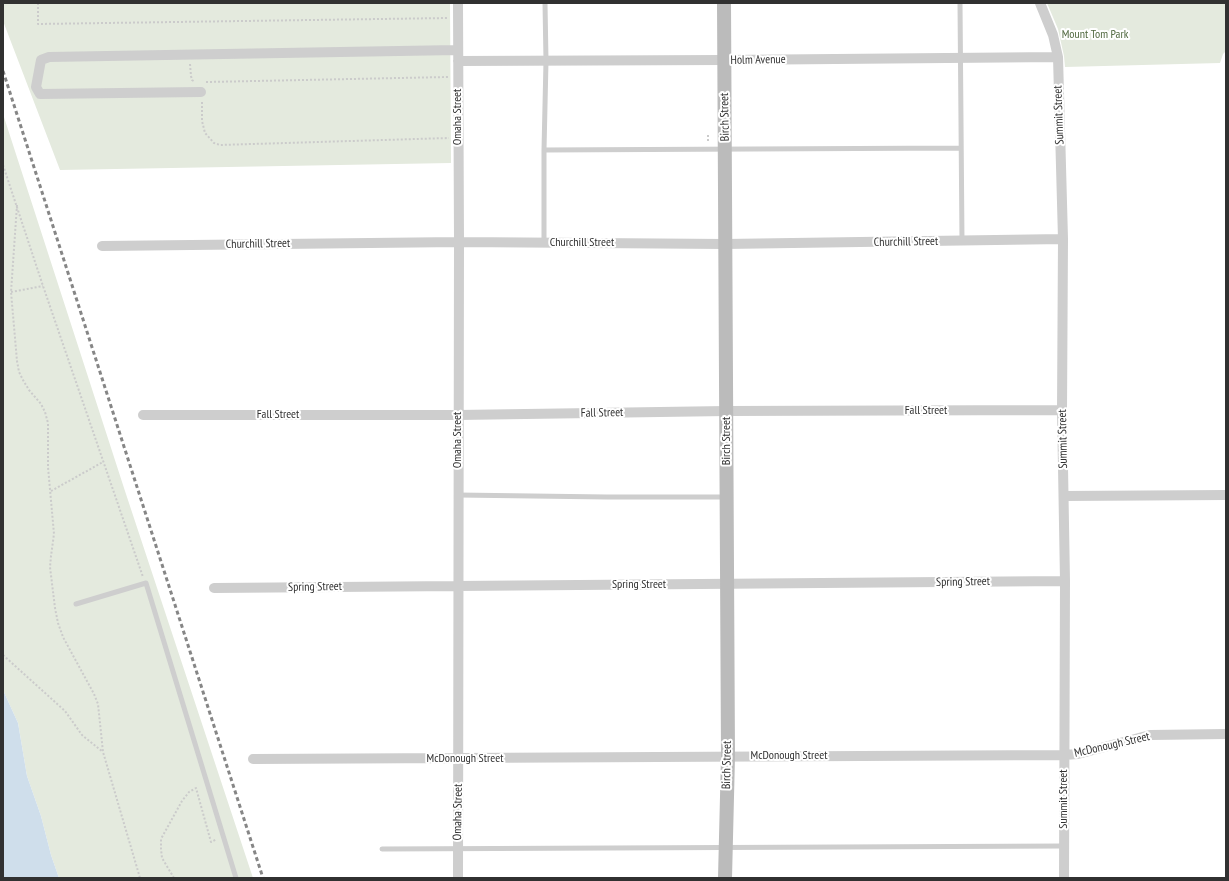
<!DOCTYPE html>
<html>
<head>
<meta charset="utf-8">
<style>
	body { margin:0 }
	#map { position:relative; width:1229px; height:881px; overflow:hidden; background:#fff; font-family:"PT Sans Narrow",sans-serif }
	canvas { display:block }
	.frame { position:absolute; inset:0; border:4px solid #313131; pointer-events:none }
</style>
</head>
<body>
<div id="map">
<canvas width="1229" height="881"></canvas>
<div class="frame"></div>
</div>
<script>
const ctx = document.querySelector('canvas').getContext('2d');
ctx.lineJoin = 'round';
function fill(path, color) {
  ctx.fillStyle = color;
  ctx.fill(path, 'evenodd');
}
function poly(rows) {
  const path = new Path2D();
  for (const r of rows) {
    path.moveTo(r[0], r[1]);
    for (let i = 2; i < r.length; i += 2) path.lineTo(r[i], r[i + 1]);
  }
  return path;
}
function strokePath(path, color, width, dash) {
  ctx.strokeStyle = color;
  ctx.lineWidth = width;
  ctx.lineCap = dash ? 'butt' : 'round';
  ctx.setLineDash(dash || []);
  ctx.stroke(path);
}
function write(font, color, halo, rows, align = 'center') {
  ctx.font = font + ' "PT Sans Narrow",sans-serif';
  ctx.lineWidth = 4;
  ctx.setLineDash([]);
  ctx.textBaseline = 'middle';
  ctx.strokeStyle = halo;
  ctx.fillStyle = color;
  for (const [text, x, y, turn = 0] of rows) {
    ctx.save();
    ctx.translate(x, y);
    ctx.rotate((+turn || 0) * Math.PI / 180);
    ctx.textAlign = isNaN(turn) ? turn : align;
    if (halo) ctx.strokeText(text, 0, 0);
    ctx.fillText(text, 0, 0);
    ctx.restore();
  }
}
const green = poly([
	[3,3,450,3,451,163,60,170,3,21],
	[1047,3,1226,3,1226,51,1223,54,1220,63,1065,67,1064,56,1058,29],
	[3,114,124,488,253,878,59,878,51,855,41,816,27,776,18,723,3,690]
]);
const water = poly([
	[3,690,18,723,27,776,41,816,51,855,59,878,3,878]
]);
const path = poly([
	[38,3,38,24,448,18],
	[190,64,191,76,192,80,195,82],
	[206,82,448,77],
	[202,102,202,121,205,133,214,143,220,145,449,138],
	[708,141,708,134],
	[3,165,43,286,143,577],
	[17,205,11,292,17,361,19,372,23,380,29,390,41,404,45,412,48,423,48,467,54,534,51,556,50,567,55,608,58,623,63,637,94,694,98,704,103,752,140,878],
	[11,292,43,286],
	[51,491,103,462],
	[3,655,65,711,82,735,103,752],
	[174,878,162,858,161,849,161,839,182,801,189,792,196,788,211,842,217,839]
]);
const lane = poly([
	[960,3,962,241],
	[544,150,961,148],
	[544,242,544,150,546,61,545,3],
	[458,495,607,497,726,497],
	[76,604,146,583,236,878],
	[382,849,1064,846]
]);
const street = poly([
	[458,3,459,242,458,878],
	[1040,3,1053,35,1058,57,1063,239,1062,410,1065,581,1064,878],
	[458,61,724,60,1058,57],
	[201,92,40,94,36,87,41,60,49,57,457,50],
	[102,246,459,242,725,244,1063,239],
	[143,415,458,415,727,411,1062,410],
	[1064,496,1226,495],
	[214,588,1065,581],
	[253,759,1064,755,1078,754,1150,735,1226,734]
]);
const secondary = poly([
	[724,3,728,756,725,878]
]);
const rail = poly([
	[3,71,263,878]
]);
const parkNames = [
	["Mount Tom Park",1095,35]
];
const streetNames = [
	["Holm Avenue",758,60,-1],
	["Summit Street",1059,115,-92],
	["Omaha Street",458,117,-90],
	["Birch Street",725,117,-91],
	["Churchill Street",906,242,-1],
	["Churchill Street",582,243],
	["Churchill Street",258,244,-1],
	["Fall Street",926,411],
	["Fall Street",602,413,-1],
	["Fall Street",278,415],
	["Summit Street",1063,439,-91],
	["Omaha Street",458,440,-90],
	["Birch Street",727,441,-90],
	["Spring Street",963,582,-1],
	["Spring Street",639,585],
	["Spring Street",315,587,-1],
	["McDonough Street",1112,745,-13],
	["McDonough Street",789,756],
	["McDonough Street",465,759],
	["Birch Street",727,765,-89],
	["Summit Street",1064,799,-90],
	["Omaha Street",458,812,-89]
];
fill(green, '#e4eade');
fill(water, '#cfdeeb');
strokePath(path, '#cbcbcb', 2, [2, 2]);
strokePath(lane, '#cecece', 5);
strokePath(street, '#cecece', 10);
strokePath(secondary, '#bbb', 14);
strokePath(rail, '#868686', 3, [4, 3]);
write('12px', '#526a41', '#fff', parkNames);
write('12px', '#313131', '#fff', streetNames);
</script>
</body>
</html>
